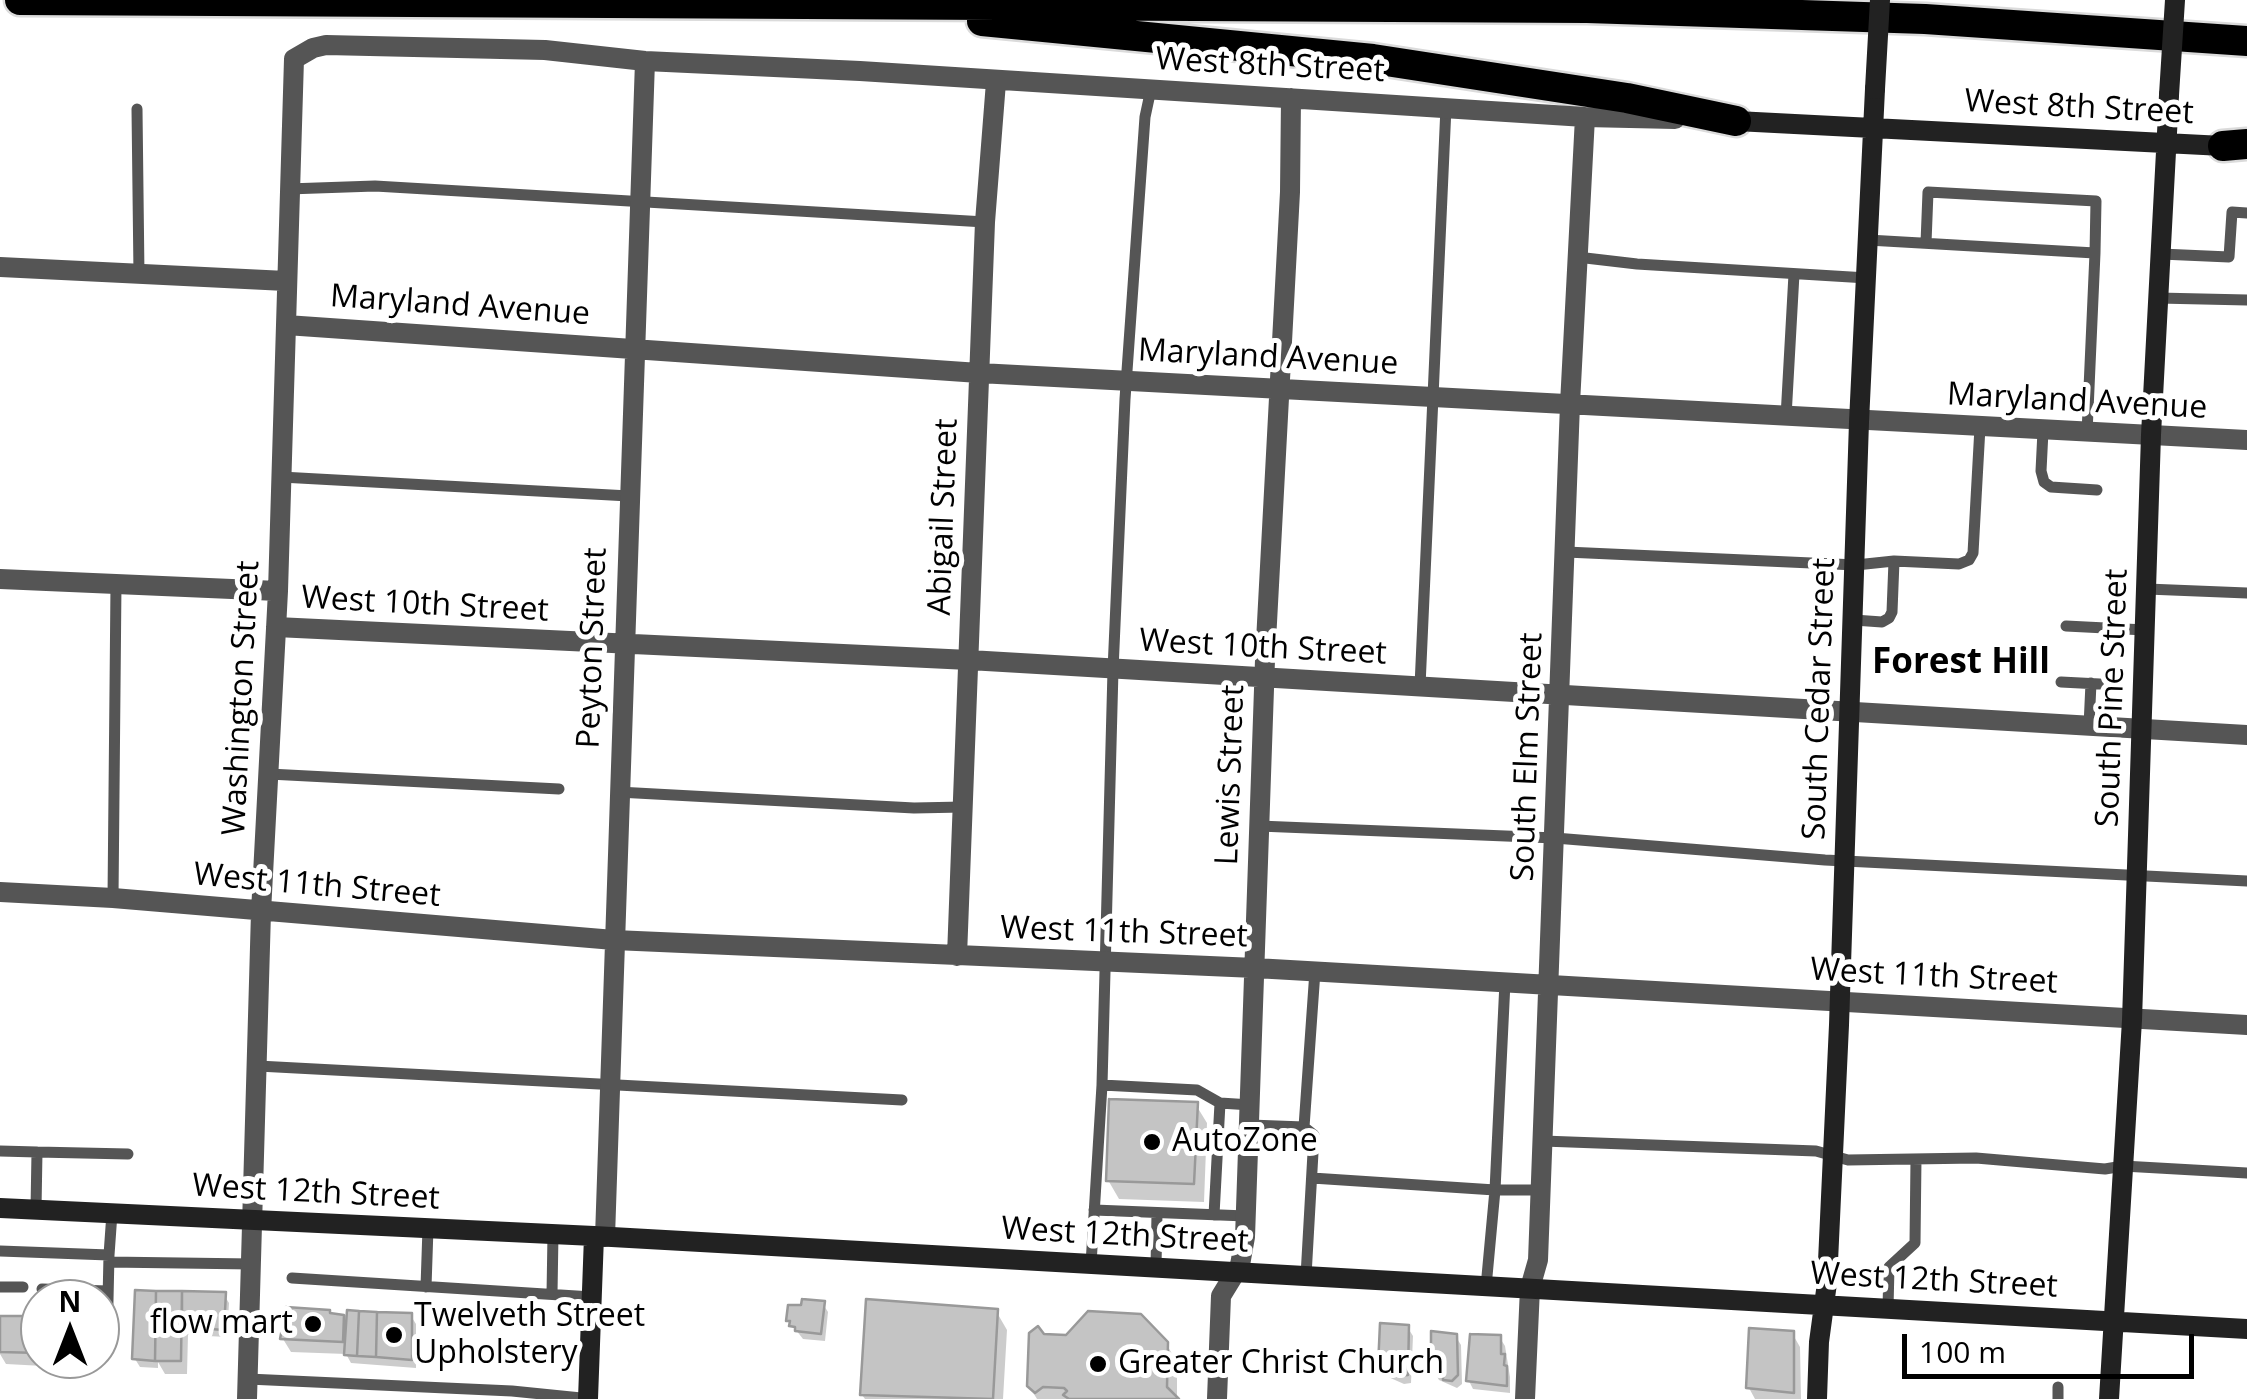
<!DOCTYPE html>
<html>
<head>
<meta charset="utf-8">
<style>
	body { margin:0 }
	#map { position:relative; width:2247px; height:1399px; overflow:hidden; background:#fff; font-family:"Open Sans",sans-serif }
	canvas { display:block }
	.north { position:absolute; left:20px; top:1279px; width:100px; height:100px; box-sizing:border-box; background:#fff; border:2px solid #999; border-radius:50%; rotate:0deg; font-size:28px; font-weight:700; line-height:40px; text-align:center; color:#000 }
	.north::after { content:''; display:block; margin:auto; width:35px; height:45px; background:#000; clip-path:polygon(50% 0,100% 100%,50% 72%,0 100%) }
	.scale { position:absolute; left:1902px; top:1334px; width:292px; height:45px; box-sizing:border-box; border:5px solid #000; border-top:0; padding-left:12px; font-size:30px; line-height:35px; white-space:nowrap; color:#000; -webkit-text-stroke:8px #fff; paint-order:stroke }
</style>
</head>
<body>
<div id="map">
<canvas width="2247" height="1399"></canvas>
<div class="north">N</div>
<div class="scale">100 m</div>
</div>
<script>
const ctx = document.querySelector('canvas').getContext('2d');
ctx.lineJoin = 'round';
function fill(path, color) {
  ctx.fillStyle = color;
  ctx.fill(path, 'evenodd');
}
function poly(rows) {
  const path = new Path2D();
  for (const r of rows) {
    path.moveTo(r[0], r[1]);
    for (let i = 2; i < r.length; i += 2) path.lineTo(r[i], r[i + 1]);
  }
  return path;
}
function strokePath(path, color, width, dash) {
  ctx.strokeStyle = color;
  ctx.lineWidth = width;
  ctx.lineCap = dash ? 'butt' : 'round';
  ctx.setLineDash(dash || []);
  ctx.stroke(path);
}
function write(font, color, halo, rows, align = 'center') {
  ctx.font = font + ' "Open Sans",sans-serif';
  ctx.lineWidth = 10;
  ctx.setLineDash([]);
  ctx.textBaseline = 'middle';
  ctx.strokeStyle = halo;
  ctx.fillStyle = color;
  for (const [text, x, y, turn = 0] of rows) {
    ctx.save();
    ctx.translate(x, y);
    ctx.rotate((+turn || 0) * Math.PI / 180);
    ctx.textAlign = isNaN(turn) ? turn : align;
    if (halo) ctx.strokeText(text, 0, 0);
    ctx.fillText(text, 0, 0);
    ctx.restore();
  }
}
const shadow = poly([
	[1196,1105,1207,1123,1204,1202,1119,1199,1108,1180],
	[159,1294,224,1295,229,1303,227,1337,188,1335,187,1374,165,1374,158,1362,158,1368,140,1367,135,1359],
	[823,1304,828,1312,825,1341,803,1339,789,1321],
	[996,1311,1007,1330,1003,1399,865,1399,862,1395],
	[331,1316,343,1317,348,1327,411,1316,416,1324,416,1368,351,1363,346,1354,291,1352,283,1339],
	[0,1318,40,1320,40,1359,80,1359,80,1368,6,1364,0,1354],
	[1408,1328,1413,1336,1411,1383,1404,1384,1386,1376,1381,1367],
	[1792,1333,1800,1347,1801,1399,1755,1399,1749,1388],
	[1043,1336,1166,1343,1177,1363,1177,1399,1037,1399,1029,1386],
	[1456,1337,1461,1345,1462,1384,1457,1388,1439,1380,1434,1371],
	[1500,1338,1505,1346,1510,1377,1510,1393,1473,1389,1469,1381]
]);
const building = poly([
	[1109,1099,1198,1102,1194,1184,1106,1181,1109,1099],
	[135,1290,156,1291,155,1361,132,1359,135,1290],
	[156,1291,182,1291,181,1361,155,1361,156,1291],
	[182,1291,226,1292,224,1330,182,1327,182,1291],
	[802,1299,825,1301,821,1334,795,1331,795,1327,789,1326,790,1321,786,1321,788,1305,801,1305,802,1299],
	[866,1299,998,1309,993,1399,860,1395,866,1299],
	[286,1307,330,1310,330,1313,344,1315,343,1342,280,1339,286,1307],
	[347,1310,359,1311,357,1356,344,1355,347,1310],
	[359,1311,377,1312,376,1357,357,1356,359,1311],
	[1088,1311,1141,1314,1168,1342,1167,1387,1179,1399,1069,1399,1063,1395,1067,1391,1064,1388,1043,1387,1035,1393,1027,1386,1029,1333,1038,1326,1044,1334,1066,1335,1088,1311],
	[377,1312,412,1313,412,1360,376,1357,377,1312],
	[0,1316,40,1316,40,1353,0,1352,0,1316],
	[1380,1323,1409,1325,1408,1375,1397,1376,1378,1367,1380,1323],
	[1749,1328,1794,1331,1794,1393,1746,1388,1749,1328],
	[1431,1331,1457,1334,1458,1375,1452,1381,1443,1380,1443,1375,1431,1372,1431,1331],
	[1470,1334,1501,1335,1501,1354,1505,1354,1504,1365,1507,1366,1507,1386,1466,1381,1470,1334]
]);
const lane = poly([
	[1151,89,1145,117,1125,399,1113,670,1102,1085,1197,1090,1220,1103,1251,1105],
	[137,109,139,275],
	[288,189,375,186,985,222],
	[1868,240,2095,253,2096,201,1928,192,1926,243],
	[2161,254,2229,257,2232,212,2247,213],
	[1577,257,1637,264,1867,278],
	[2158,298,2247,300],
	[1786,417,1794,274],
	[2043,431,2041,471,2044,482,2051,487,2097,490],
	[2087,433,2095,253],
	[281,477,629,496],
	[1566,552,1856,565,1894,561,1892,612,1889,618,1882,622,1854,620],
	[1894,561,1959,564,1969,560,1973,553,1980,427],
	[2147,589,2247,593],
	[2066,626,2145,630],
	[2061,682,2119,685],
	[1420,686,1446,107],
	[2089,726,2091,683],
	[269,774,559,789],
	[618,792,914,808,963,807],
	[1259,826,1555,838,1825,860,2247,881],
	[113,898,116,584],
	[258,1066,902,1100],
	[1250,1125,1304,1127,1314,1135,1306,1276],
	[1304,1127,1315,971],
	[1543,1141,1816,1151,1848,1160,1976,1158,2105,1169,2123,1166,2247,1173],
	[0,1151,37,1152],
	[1312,1178,1495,1190,1505,982],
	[36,1209,37,1152,128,1154],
	[1094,1210,1246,1216],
	[1214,1215,1220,1103],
	[0,1251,109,1255,107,1345],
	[109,1255,112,1213],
	[109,1262,252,1264],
	[1091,1264,1102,1085],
	[1156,1267,1157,1213],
	[292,1278,592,1297],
	[0,1287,23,1287],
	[426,1287,428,1228],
	[1486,1287,1495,1190,1541,1190],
	[42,1289,108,1291],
	[552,1294,553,1234],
	[1888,1308,1889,1267,1915,1243,1916,1159],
	[248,1379,512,1391,591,1399],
	[2058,1399,2058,1387]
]);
const street = poly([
	[0,267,286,281],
	[286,325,979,373,2247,440],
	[0,579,278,591],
	[276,627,969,660,2247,735],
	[0,892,113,898,614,940,1255,968,2247,1025],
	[957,956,985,222,996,82],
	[605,1237,645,61],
	[247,1399,261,912,278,591,294,59,313,48,326,45,545,50,645,61,860,71,1585,117,1675,119],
	[1217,1399,1221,1296,1240,1265,1245,1237,1265,660,1290,192,1291,98],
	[1525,1399,1530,1288,1538,1260,1570,404,1585,117]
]);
const secondary = poly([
	[1736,121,2223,146],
	[0,1208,594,1236,2247,1329],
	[588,1399,594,1236],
	[1817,1399,1819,1342,1827,1283,1839,1025,1859,422,1875,89],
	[2109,1399,2132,1020,2151,435,2169,95]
]);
const highway = poly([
	[20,0,1587,8,1925,19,2247,41],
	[982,21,1373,59,1627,98,1736,121],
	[2223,146,2247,144]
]);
const secondaryBridge = poly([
	[1875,89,1880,0],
	[2169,95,2175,0]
]);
const markers = [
	[1152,1142,10,"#000"],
	[313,1324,10,"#000"],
	[394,1335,10,"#000"],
	[1098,1364,10,"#000"]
];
const streetNames = [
	["West 8th Street",1270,66,3],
	["West 8th Street",2079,108,3],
	["Maryland Avenue",460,306,4],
	["Maryland Avenue",1268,358,3],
	["Maryland Avenue",2077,402,3],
	["Abigail Street",944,517,-88],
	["West 10th Street",425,605,3],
	["Peyton Street",593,648,-88],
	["West 10th Street",1263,648,3],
	["Washington Street",242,698,-87],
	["South Pine Street",2113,698,-88],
	["South Cedar Street",1820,699,-88],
	["South Elm Street",1528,757,-88],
	["Lewis Street",1231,775,-88],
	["West 11th Street",317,886,5],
	["West 11th Street",1124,933,2],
	["West 11th Street",1934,977,3],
	["West 12th Street",316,1193,3],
	["West 12th Street",1125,1236,3],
	["West 12th Street",1934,1281,3]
];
const poiNames = [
	["AutoZone",1172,1142],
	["Twelveth Street",414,1317],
	["Upholstery",414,1354],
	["flow mart",293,1324,"right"],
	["Greater Christ Church",1118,1364]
];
const neighbourhoodNames = [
	["Forest Hill",1961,663]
];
fill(shadow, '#0003');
fill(building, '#c4c4c4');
strokePath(building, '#999', 2.5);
strokePath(highway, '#dbdbdb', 35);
strokePath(lane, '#555', 11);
strokePath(street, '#555', 20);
strokePath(secondary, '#222', 20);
strokePath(highway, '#000', 30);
strokePath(secondaryBridge, '#222', 20);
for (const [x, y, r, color] of markers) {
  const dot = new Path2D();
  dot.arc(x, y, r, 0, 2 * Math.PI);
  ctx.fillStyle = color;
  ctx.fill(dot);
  strokePath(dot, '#fff', 4);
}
write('32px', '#000', '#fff', streetNames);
write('32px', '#000', '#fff', poiNames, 'left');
write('bold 35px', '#000', '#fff', neighbourhoodNames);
</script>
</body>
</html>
